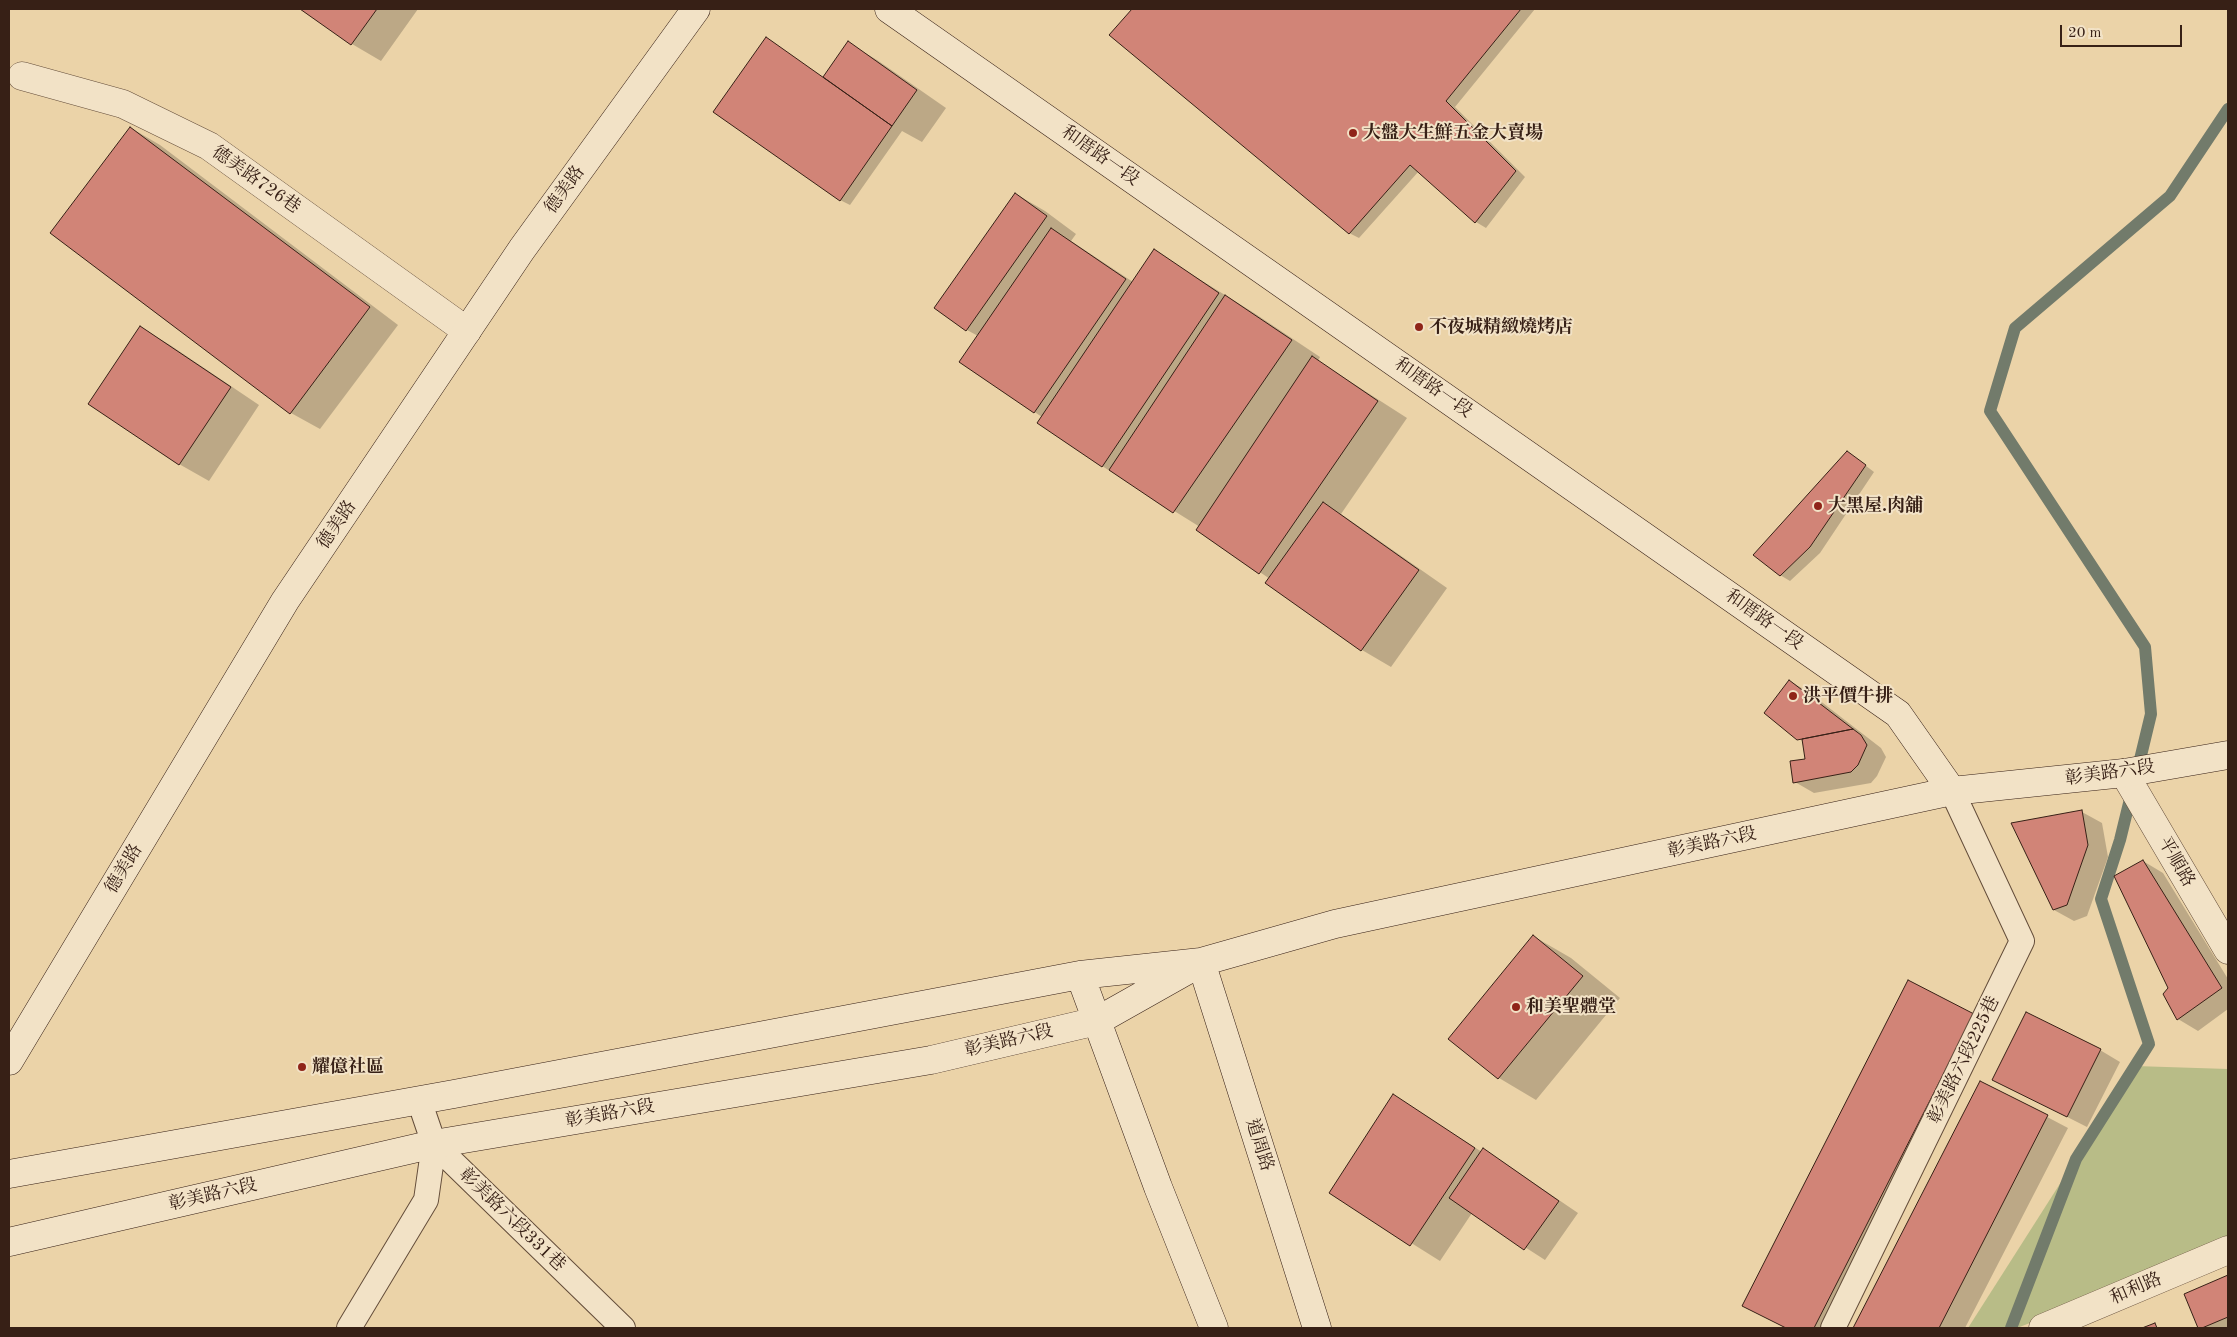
<!DOCTYPE html>
<html>
<head>
<meta charset="utf-8">
<style>
	body { margin:0 }
	#map { position:relative; width:2237px; height:1337px; overflow:hidden; background:#ebd3a8; font-family:"Old Standard TT",serif }
	canvas { display:block }
	.frame { position:absolute; inset:0; border:10px solid #372016; pointer-events:none }
	.scale { position:absolute; left:2060px; top:25px; width:122px; height:22px; box-sizing:border-box; border:2px solid #372016; border-top:0; padding-left:6px; font-size:15px; line-height:18px; white-space:nowrap; color:#372016; -webkit-text-stroke:4px #f2e2c6; paint-order:stroke }
</style>
</head>
<body>
<div id="map">
<canvas width="2237" height="1337"></canvas>
<div class="frame"></div>
<div class="scale">20 m</div>
</div>
<script>
const ctx = document.querySelector('canvas').getContext('2d');
ctx.lineJoin = 'round';
function fill(path, color) {
  ctx.fillStyle = color;
  ctx.fill(path, 'evenodd');
}
function poly(rows) {
  const path = new Path2D();
  for (const r of rows) {
    path.moveTo(r[0], r[1]);
    for (let i = 2; i < r.length; i += 2) path.lineTo(r[i], r[i + 1]);
  }
  return path;
}
function strokePath(path, color, width, dash) {
  ctx.strokeStyle = color;
  ctx.lineWidth = width;
  ctx.lineCap = dash ? 'butt' : 'round';
  ctx.setLineDash(dash || []);
  ctx.stroke(path);
}
function write(font, color, halo, rows, align = 'center') {
  ctx.font = font + ' "Old Standard TT","Noto Serif TC",serif';
  ctx.lineWidth = 4;
  ctx.setLineDash([]);
  ctx.textBaseline = 'middle';
  ctx.strokeStyle = halo;
  ctx.fillStyle = color;
  for (const [text, x, y, turn = 0] of rows) {
    ctx.save();
    ctx.translate(x, y);
    ctx.rotate((+turn || 0) * Math.PI / 180);
    ctx.textAlign = isNaN(turn) ? turn : align;
    if (halo) ctx.strokeText(text, 0, 0);
    ctx.fillText(text, 0, 0);
    ctx.restore();
  }
}
const green = poly([
	[2135,1066,2228,1069,2228,1246,2017,1328,1968,1328]
]);
const shadow = poly([
	[302,9,418,9,381,61,352,44],
	[1133,9,1535,9,1455,107,1525,177,1486,228,1476,222,1419,171,1359,238,1349,233,1111,35],
	[848,43,877,60,946,108,922,142,902,131,850,205,840,200,824,78],
	[131,128,160,145,398,325,320,429,291,413],
	[1016,194,1045,211,1076,234,1071,241,1133,282,1154,251,1254,313,1320,357,1318,361,1407,418,1341,514,1447,588,1391,667,1362,650,1267,583,1270,579,1198,530,1200,527,1102,466,1042,417,960,362,978,336,967,330],
	[141,328,170,345,259,405,209,481,179,464],
	[1857,459,1874,472,1820,553,1790,581,1780,575],
	[1790,681,1810,693,1881,748,1886,757,1877,776,1871,783,1814,793,1795,782,1807,760,1804,742,1798,738],
	[2082,812,2102,823,2108,857,2087,916,2074,921,2054,910],
	[2143,861,2163,873,2228,979,2228,1009,2198,1031,2178,1019,2165,994,2169,988],
	[1533,936,1571,958,1620,998,1536,1100,1499,1078,1450,1038],
	[1974,1015,1993,1027,1840,1328,1786,1328,1744,1305],
	[2100,1050,2120,1062,2087,1127,2014,1090],
	[1981,1082,2068,1128,1965,1328,1855,1328],
	[1393,1096,1482,1152,1483,1150,1503,1162,1578,1213,1545,1260,1472,1213,1440,1261,1330,1192],
	[2228,1276,2228,1328,2199,1328,2185,1295]
]);
const stream = poly([
	[2137,772,2151,714,2145,647,1990,411,2015,328,2170,196,2228,109],
	[2011,1328,2076,1159,2149,1044,2101,899,2120,840,2132,791]
]);
const building = poly([
	[300,9,377,9,351,45,300,9],
	[1132,9,1521,9,1446,101,1516,171,1475,223,1410,165,1349,234,1109,35,1132,9],
	[766,37,892,126,840,201,713,112,766,37],
	[848,41,917,90,892,126,823,77,848,41],
	[130,127,370,307,290,414,50,233,130,127],
	[1015,193,1047,216,966,331,934,308,1015,193],
	[1051,228,1126,279,1034,413,959,362,1051,228],
	[1154,249,1219,293,1102,467,1037,423,1154,249],
	[1225,295,1292,340,1173,513,1109,470,1225,295],
	[140,326,231,387,179,465,88,404,140,326],
	[1312,356,1378,401,1259,574,1196,530,1312,356],
	[1847,451,1866,465,1810,547,1780,576,1753,555,1847,451],
	[1323,502,1419,570,1361,651,1265,583,1323,502],
	[1789,680,1853,729,1797,740,1764,713,1789,680],
	[1853,729,1861,735,1867,745,1858,765,1851,772,1793,783,1790,761,1805,759,1802,739,1853,729],
	[2082,810,2088,845,2067,905,2053,910,2011,823,2082,810],
	[2143,860,2222,988,2177,1020,2163,994,2168,988,2114,876,2143,860],
	[1533,935,1583,976,1498,1079,1448,1039,1533,935],
	[1908,980,1974,1014,1814,1328,1786,1328,1742,1306,1908,980],
	[2026,1012,2101,1049,2067,1117,1992,1080,2026,1012],
	[1980,1081,2048,1115,1939,1328,1853,1328,1980,1081],
	[1393,1094,1475,1148,1410,1246,1329,1193,1393,1094],
	[1483,1148,1559,1201,1524,1250,1449,1198,1483,1148],
	[2228,1275,2228,1317,2202,1328,2198,1328,2184,1294,2228,1275],
	[2155,1323,2157,1328,2142,1328,2155,1323]
]);
const lane = poly([
	[419,1100,434,1144,623,1328],
	[349,1328,426,1200,434,1144],
	[1833,1328,2022,941,1952,791]
]);
const street = poly([
	[22,76,123,104,209,146,467,331],
	[2124,773,2228,950],
	[2043,1328,2228,1250]
]);
const secondary = poly([
	[889,9,1898,714,1952,791],
	[1201,962,1317,1328],
	[1080,975,1158,1187,1214,1328],
	[9,1061,285,601,522,249,696,9],
	[9,1174,454,1094,1080,975,1201,962,1335,924,1952,791,2124,773,2228,755],
	[9,1242,434,1144,931,1060,1097,1021,1191,968]
]);
const markers = [
	[1353,133,5,"#8f2418"],
	[1419,327,5,"#8f2418"],
	[1818,506,5,"#8f2418"],
	[1793,696,5,"#8f2418"],
	[1516,1007,5,"#8f2418"],
	[302,1067,5,"#8f2418"]
];
const poiNames = [
	["大盤大生鮮五金大賣場",1363,133],
	["不夜城精緻燒烤店",1429,327],
	["大黑屋.肉舖",1828,506],
	["洪平價牛排",1803,696],
	["和美聖體堂",1526,1007],
	["耀億社區",312,1067]
];
const streetNames = [
	["和厝路一段",1100,156,35],
	["德美路726巷",256,180,35],
	["德美路",565,190,-54],
	["和厝路一段",1433,388,35],
	["德美路",337,525,-56],
	["和厝路一段",1764,620,35],
	["彰美路六段",2110,773,-8],
	["彰美路六段",1712,843,-12],
	["平順路",2176,862,60],
	["德美路",124,869,-59],
	["彰美路六段",1009,1041,-13],
	["彰美路六段225巷",1964,1060,-64],
	["彰美路六段",610,1114,-10],
	["道周路",1259,1145,72],
	["彰美路六段",213,1195,-13],
	["彰美路六段331巷",512,1220,44],
	["和利路",2136,1289,-23]
];
fill(green, '#b8bc87');
fill(shadow, '#0003');
strokePath(stream, '#727b6b', 12);
fill(building, '#d18477');
strokePath(building, '#372016', 1);
strokePath(lane, '#644d3a', 26);
strokePath(street, '#644d3a', 29);
strokePath(secondary, '#372016', 29);
strokePath(lane, '#f2e2c6', 24);
strokePath(street, '#f2e2c6', 28);
strokePath(secondary, '#f2e2c6', 28);
for (const [x, y, r, color] of markers) {
  const dot = new Path2D();
  dot.arc(x, y, r, 0, 2 * Math.PI);
  ctx.fillStyle = color;
  ctx.fill(dot);
  strokePath(dot, '#f2e2c6', 2);
}
write('bold 18px', '#372016', '#f2e2c6', poiNames, 'left');
write('18px', '#372016', '#f2e2c6', streetNames);
</script>
</body>
</html>
